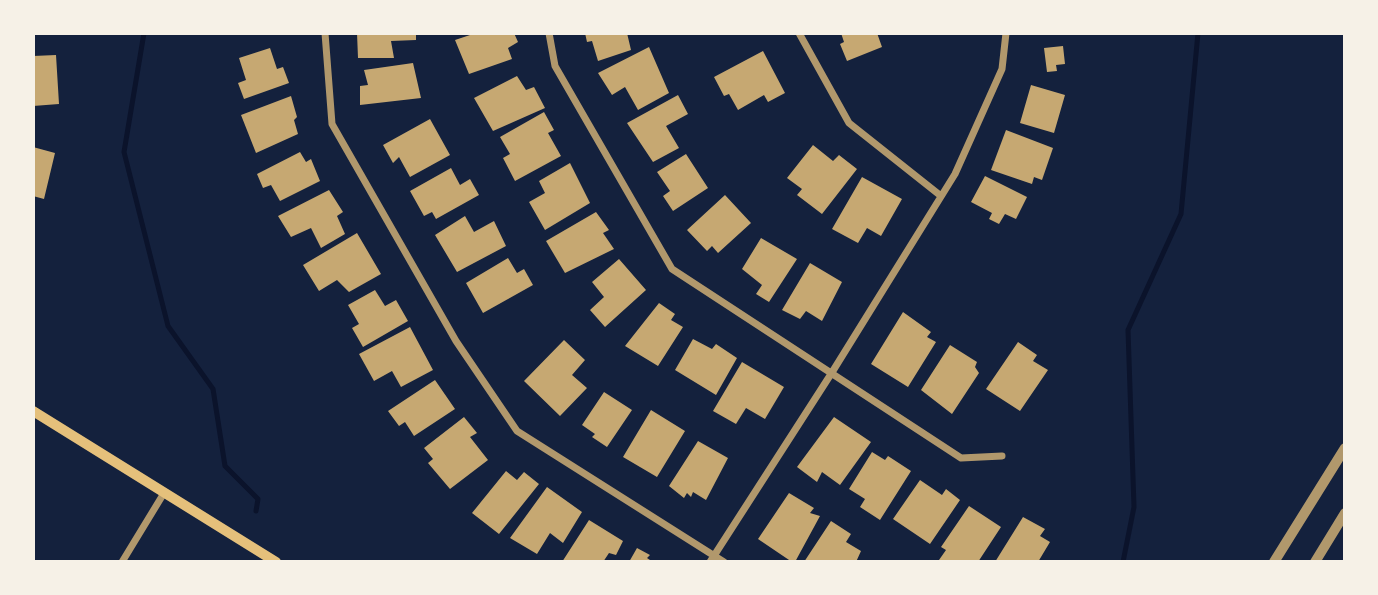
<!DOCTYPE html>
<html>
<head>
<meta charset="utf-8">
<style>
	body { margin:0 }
	#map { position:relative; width:1378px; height:595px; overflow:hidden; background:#14213d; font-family:"Nunito Sans",sans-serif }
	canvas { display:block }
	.frame { position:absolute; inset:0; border:35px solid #f6f1e7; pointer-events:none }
</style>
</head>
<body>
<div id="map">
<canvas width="1378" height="595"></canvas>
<div class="frame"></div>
</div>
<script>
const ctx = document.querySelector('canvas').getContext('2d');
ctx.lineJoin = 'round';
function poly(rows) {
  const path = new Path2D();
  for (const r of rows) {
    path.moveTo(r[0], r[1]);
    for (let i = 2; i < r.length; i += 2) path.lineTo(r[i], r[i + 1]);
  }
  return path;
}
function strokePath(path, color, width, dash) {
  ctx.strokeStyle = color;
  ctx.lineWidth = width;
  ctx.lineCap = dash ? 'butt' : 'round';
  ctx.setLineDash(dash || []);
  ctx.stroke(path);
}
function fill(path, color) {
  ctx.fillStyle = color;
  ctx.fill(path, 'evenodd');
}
const stream = poly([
	[144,33,124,152,168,326,213,389,225,466,258,499,256,511],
	[1123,562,1134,507,1128,330,1181,214,1198,33]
]);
const building = poly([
	[357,33,416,33,416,40,391,41,394,58,358,58],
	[476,33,514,33,518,42,508,48,512,59,469,74,455,40],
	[585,33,627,33,631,50,598,61,592,41,587,42],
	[841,33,877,33,882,47,847,61,840,44,844,42],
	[1063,46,1065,64,1056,65,1057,71,1047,72,1044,48],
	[649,47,669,93,638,110,625,87,612,95,598,73],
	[270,48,277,69,283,67,289,83,244,99,238,83,246,80,239,58],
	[763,51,785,93,768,102,764,95,738,110,729,94,724,96,714,77],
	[56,55,59,104,33,106,33,56],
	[413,63,421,98,360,105,360,86,368,85,364,70],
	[517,76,526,90,534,87,545,108,493,131,474,98],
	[1031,85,1065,95,1054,133,1020,123],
	[678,95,688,114,666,126,679,148,653,162,627,123],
	[291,96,297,117,294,120,298,134,256,153,241,115],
	[544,112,554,130,548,133,561,156,515,181,503,158,510,154,500,137],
	[430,119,450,155,410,177,399,157,393,163,383,145],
	[1006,130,1053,148,1042,180,1034,177,1032,184,991,170],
	[813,145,833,161,839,155,857,169,822,214,797,195,802,189,787,178],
	[33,147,55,153,44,199,33,196],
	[300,152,306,162,311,159,320,181,280,201,271,185,263,188,257,174],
	[686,154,708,188,673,211,663,196,670,191,657,172],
	[570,163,590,203,545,230,529,202,545,193,539,181],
	[451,168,460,185,470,179,479,195,436,219,432,212,424,216,410,191],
	[985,176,1027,197,1016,219,1005,214,999,224,989,219,992,213,971,202],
	[862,177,902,199,881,236,867,228,858,243,832,229],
	[329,190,343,212,337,216,345,234,321,248,311,228,291,237,278,216],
	[725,195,751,223,718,253,712,246,707,251,687,230],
	[596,212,609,230,603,233,614,249,565,273,546,241],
	[465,216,474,232,494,221,506,246,457,272,435,235],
	[357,233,381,274,349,292,337,280,319,291,303,265],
	[761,238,797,259,769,302,756,294,762,285,742,269],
	[508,258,517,273,524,269,533,285,483,313,466,283],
	[619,259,646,290,605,327,590,310,604,297,592,282],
	[810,263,842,282,822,321,806,311,800,319,782,310],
	[375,290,385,306,396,300,408,321,363,347,352,328,359,324,348,305],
	[659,303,675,314,671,320,683,327,658,366,625,346],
	[903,312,931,332,927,337,936,342,908,387,871,364],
	[410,327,433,370,401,387,392,371,374,381,359,354],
	[693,339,712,349,716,344,737,358,716,395,675,370],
	[564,340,585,360,572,375,587,388,560,416,524,381],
	[1018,342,1037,355,1033,361,1048,370,1020,411,986,389],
	[950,345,977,362,975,367,979,373,952,414,921,390],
	[742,362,784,387,765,419,746,408,736,424,713,411],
	[435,380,455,409,414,436,405,422,399,426,388,411],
	[604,392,632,410,607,447,592,437,595,434,582,425],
	[651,410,685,431,657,477,623,457],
	[464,417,477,433,470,437,488,460,450,489,428,463,433,459,424,448],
	[834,417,871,442,840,485,822,472,817,482,797,467],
	[698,441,728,458,706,500,693,492,691,497,687,493,684,498,669,486],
	[872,452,885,460,888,456,911,471,880,520,860,507,865,499,849,489],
	[506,471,517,480,524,472,539,484,499,534,472,513],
	[920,480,942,495,946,489,960,500,930,544,893,519],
	[547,487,582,512,563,543,550,533,537,554,510,538],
	[789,493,814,508,810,513,820,516,795,562,792,562,758,539],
	[969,506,1001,527,978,562,942,562,939,560,946,550,941,547],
	[1023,517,1045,529,1040,536,1050,542,1038,562,995,562],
	[589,520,623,541,616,555,609,553,603,562,562,562],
	[831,521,851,534,846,542,861,551,856,562,804,562],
	[637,548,650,555,647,558,653,562,629,562]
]);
const minor = poly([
	[325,33,332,124,456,341,517,431,724,562],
	[549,33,555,66,672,269,961,458,1002,456],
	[799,33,849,123,941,196],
	[122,562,164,493],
	[710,562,831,374,955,174,1002,69,1006,33]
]);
const tertiary = poly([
	[1274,562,1345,448],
	[1315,562,1345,513]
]);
const secondary = poly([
	[33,411,276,562]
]);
strokePath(stream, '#0b132b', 5);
fill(building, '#c6a872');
strokePath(minor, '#b1986c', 7);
strokePath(tertiary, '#b1986c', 10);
strokePath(secondary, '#e5c07b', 10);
</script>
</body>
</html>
